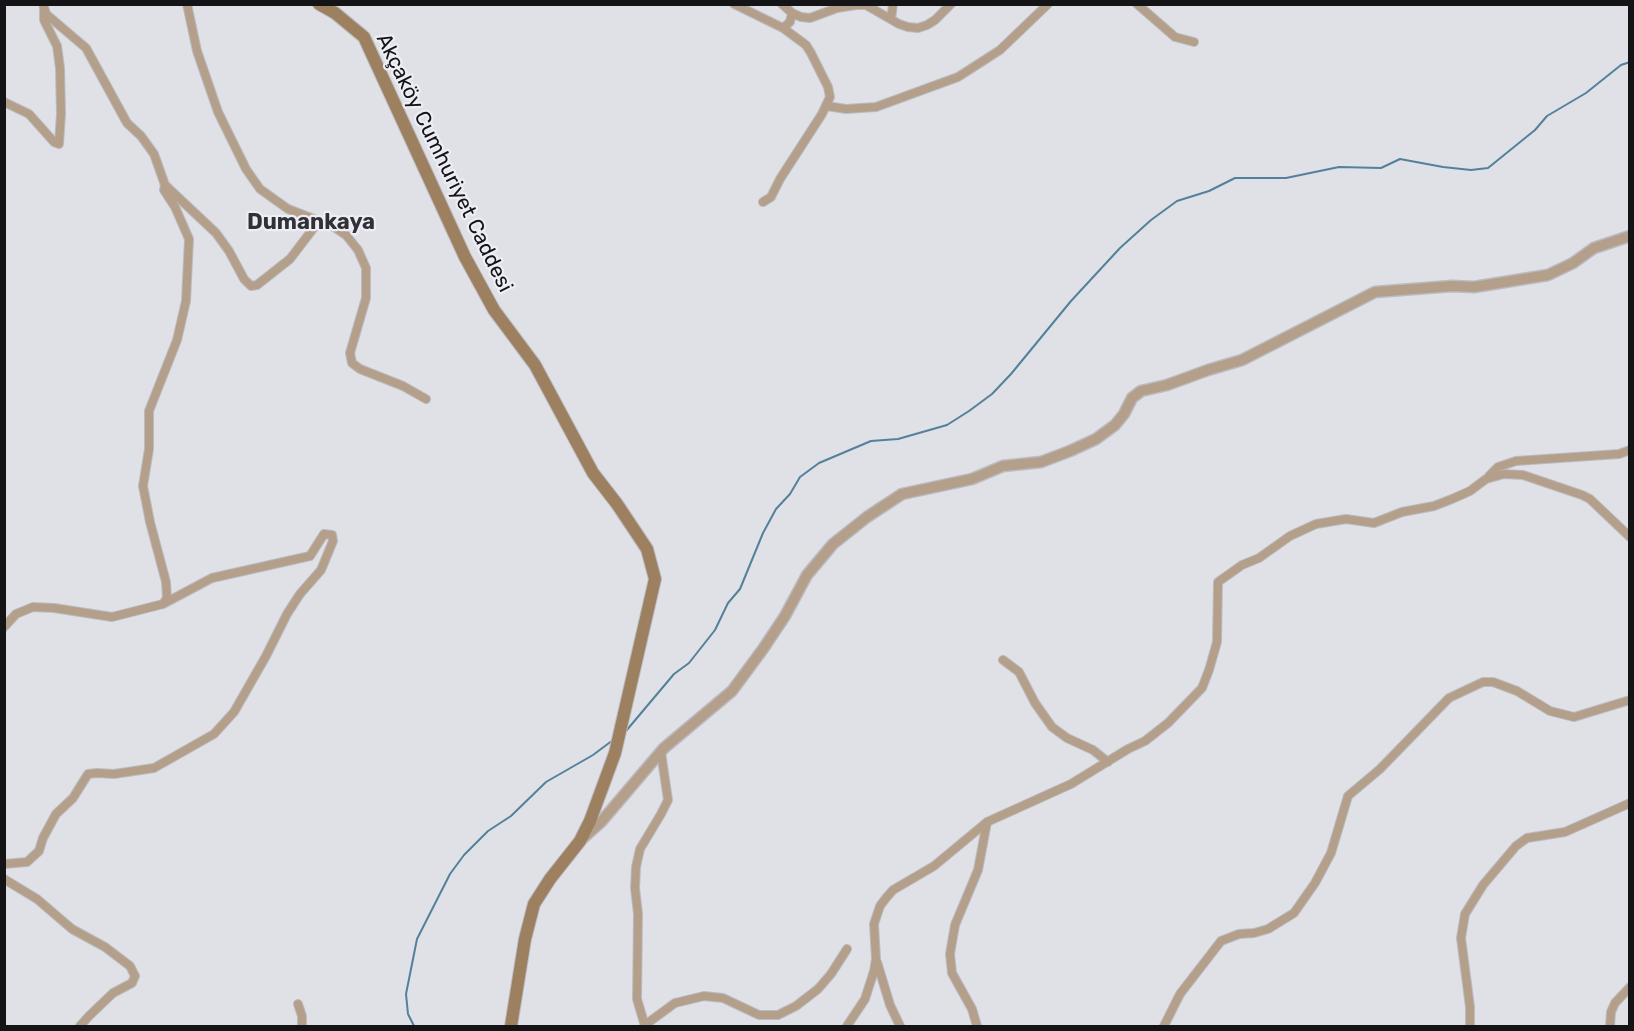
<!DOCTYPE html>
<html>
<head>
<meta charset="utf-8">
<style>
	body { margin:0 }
	#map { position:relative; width:1634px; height:1031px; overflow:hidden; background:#e0e0e7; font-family:Rubik,sans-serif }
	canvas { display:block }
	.frame { position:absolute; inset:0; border:6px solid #141416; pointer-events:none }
</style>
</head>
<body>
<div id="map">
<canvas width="1634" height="1031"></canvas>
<div class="frame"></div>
</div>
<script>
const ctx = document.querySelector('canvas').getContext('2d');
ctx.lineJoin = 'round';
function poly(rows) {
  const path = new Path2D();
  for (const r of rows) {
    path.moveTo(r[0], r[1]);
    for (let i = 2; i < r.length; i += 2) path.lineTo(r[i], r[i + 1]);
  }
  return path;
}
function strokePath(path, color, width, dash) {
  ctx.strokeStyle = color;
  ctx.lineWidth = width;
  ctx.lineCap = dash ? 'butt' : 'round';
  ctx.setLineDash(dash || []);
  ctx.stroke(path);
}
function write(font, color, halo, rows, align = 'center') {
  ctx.font = font + ' Rubik,sans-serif';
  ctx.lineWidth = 4.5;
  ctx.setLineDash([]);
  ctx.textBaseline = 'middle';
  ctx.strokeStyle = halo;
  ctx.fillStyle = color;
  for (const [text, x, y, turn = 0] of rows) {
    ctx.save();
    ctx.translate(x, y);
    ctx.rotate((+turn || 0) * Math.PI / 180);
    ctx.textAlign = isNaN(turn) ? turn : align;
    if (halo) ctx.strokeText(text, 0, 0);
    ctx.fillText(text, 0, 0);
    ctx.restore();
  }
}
const stream = poly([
	[626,731,674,674,689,663,715,630,728,603,740,589,763,533,776,509,790,494,800,477,819,463,871,441,898,439,947,425,969,411,992,394,1011,374,1071,301,1120,248,1151,220,1177,201,1209,191,1235,178,1286,178,1339,167,1381,168,1400,159,1443,167,1471,170,1488,168,1535,130,1547,116,1586,93,1621,65,1630,62],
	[414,1026,408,1014,406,994,417,939,450,874,464,855,488,831,511,816,546,782,593,755,613,740]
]);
const minor = poly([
	[43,4,46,14,86,48,127,123,141,136,154,154,165,185],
	[734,4,783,28,790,22,792,13,782,4],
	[1137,4,1175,37,1194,42],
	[792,13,801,17,810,18,837,8,856,5,866,5,899,24,908,27,918,28,927,25,935,20,951,4],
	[891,19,893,4],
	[4,102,29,114,54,142,59,144,61,114,60,68,57,46,44,20,44,10],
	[827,106,846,109,876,107,958,77,1000,50,1048,4],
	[763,202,771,197,780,179,822,114,830,97,828,87,811,53,806,45,783,28],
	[319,221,331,225,346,235,358,250,366,268,366,298,350,353,352,363,360,369,403,386,426,399],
	[1489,476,1498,467,1516,461,1619,454,1630,450],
	[4,627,16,614,33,607,54,608,112,617,163,604,167,598,166,582,150,522,143,486,149,449,149,411,177,340,186,301,189,239,175,207,164,190,165,185,216,233,229,251,244,279,251,286,257,285,290,259,319,221,288,209,260,189,246,169,218,112,197,51,187,4],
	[1003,660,1019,672,1035,703,1052,727,1067,738,1093,750,1108,762],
	[4,864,27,862,39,851,43,838,56,814,73,798,88,774,97,773,114,774,154,768,214,734,234,712,266,656,287,614,300,594,321,570,333,541,332,535,324,534,310,556,212,578,163,604],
	[4,879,37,899,72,929,105,947,130,966,135,976,132,983,113,993,89,1016,80,1026],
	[877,962,890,1005,900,1026],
	[298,1004,302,1016,302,1026],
	[645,1025,675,1003,704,996,723,998,759,1015,778,1015,796,1006,818,989,831,974,847,949],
	[645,1026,637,999,638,914,635,888,636,867,640,849,661,814,668,800,661,752],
	[847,1026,865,999,874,971,876,959,874,924,880,906,886,898,893,890,934,866,987,822,1071,784,1128,749,1145,741,1168,723,1202,688,1209,670,1217,642,1218,582,1242,565,1259,558,1290,536,1316,524,1346,519,1374,523,1402,512,1434,506,1452,499,1470,491,1486,479,1504,474,1523,475,1582,495,1590,499,1630,537],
	[977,1026,972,1009,952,973,950,954,955,925,978,870,987,822],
	[1164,1026,1180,994,1221,941,1239,934,1254,933,1268,929,1294,913,1315,883,1331,853,1348,796,1380,769,1449,698,1483,682,1493,682,1517,691,1550,711,1574,717,1630,700],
	[1470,1026,1470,1007,1461,938,1465,914,1483,885,1516,846,1527,838,1565,832,1630,803],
	[1610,1026,1611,1012,1615,1003,1630,987]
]);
const tertiary = poly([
	[582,839,601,822,664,748,732,691,763,649,785,616,807,575,833,544,867,517,902,494,972,479,1003,466,1041,462,1070,451,1096,439,1115,425,1124,414,1132,398,1141,391,1167,385,1208,370,1242,360,1375,292,1452,286,1474,287,1548,275,1573,263,1594,248,1630,236]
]);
const secondary = poly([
	[319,4,335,13,364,37,465,257,494,310,535,365,593,473,617,504,647,549,655,579,615,753,590,821,580,841,550,879,534,904,525,939,511,1026]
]);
const streetNames = [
	["Akçaköy Cumhuriyet Caddesi",444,163,64]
];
const neighbourhoodNames = [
	["Dumankaya",311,223]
];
strokePath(stream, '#53819b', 2);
strokePath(minor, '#bbbbc1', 10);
strokePath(tertiary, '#bbbbc1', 13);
strokePath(secondary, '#bbbbc1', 14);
strokePath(minor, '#b4a08a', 8);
strokePath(tertiary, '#b4a08a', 10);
strokePath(secondary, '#9d8060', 12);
write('21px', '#141416', '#ededf5', streetNames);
write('bold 22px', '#313036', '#ededf5', neighbourhoodNames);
</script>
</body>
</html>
